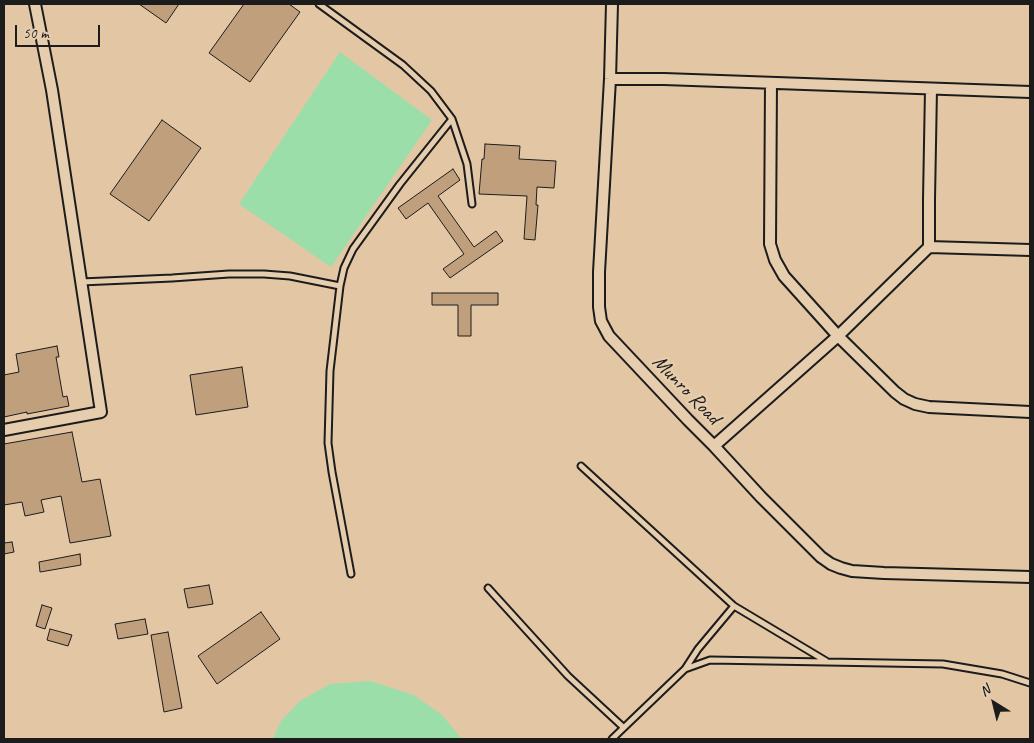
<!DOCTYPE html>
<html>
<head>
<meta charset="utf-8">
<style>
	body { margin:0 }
	#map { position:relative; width:1034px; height:743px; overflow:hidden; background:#e3c7a4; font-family:Caveat,sans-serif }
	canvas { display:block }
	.frame { position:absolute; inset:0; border:5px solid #1c1c1c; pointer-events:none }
	.north { position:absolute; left:969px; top:678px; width:50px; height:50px; -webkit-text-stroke:4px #e5cdad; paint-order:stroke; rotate:324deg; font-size:14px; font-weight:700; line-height:20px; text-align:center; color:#1c1c1c }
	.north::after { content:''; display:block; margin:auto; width:18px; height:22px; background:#1c1c1c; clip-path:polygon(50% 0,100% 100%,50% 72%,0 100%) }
	.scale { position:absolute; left:15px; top:25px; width:85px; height:22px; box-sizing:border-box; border:2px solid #1c1c1c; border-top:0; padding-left:6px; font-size:15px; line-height:18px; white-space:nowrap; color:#1c1c1c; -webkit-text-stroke:4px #e5cdad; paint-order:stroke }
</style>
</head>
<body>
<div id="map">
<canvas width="1034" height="743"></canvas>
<div class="frame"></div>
<div class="north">N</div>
<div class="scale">50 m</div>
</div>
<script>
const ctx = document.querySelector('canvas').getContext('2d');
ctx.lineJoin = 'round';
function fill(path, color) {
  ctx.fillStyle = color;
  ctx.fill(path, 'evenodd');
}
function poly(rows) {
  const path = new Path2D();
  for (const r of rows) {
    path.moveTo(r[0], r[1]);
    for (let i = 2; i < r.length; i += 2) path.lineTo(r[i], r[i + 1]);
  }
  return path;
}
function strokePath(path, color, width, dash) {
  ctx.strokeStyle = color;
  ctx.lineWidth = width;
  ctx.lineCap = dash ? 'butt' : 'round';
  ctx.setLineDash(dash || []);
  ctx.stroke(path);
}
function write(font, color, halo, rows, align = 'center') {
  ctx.font = font + ' Caveat,sans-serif';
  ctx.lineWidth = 5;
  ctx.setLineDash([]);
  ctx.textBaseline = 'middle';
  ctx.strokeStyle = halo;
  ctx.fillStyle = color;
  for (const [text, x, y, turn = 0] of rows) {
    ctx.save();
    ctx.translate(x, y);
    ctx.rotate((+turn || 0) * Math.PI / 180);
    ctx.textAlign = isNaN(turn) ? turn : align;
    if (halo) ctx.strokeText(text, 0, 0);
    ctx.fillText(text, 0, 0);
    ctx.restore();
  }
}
const green = poly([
	[340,52,432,120,331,267,239,204],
	[370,681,414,695,442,715,462,739,273,739,281,721,300,701,330,684]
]);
const building = poly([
	[139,4,179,4,166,23,139,4],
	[244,4,289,4,300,12,250,82,209,53,244,4],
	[162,120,201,148,149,221,110,194,162,120],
	[485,144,520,146,519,159,556,161,554,188,537,187,536,205,538,205,535,240,524,239,527,196,479,194,482,159,484,159,485,144],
	[453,169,460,180,438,196,474,247,496,231,503,241,450,278,443,269,464,254,428,203,406,219,398,208,453,169],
	[432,293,498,293,498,305,471,305,471,336,458,336,458,305,432,305,432,293],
	[57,346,59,357,56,357,63,397,67,396,69,406,27,414,27,412,4,417,4,375,19,372,16,354,57,346],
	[242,367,248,407,196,415,190,375,242,367],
	[72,432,82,482,100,479,111,536,70,543,61,496,41,500,44,512,25,516,22,502,4,505,4,444,72,432],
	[12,542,14,552,4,554,4,543,12,542],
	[80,554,81,565,40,572,39,562,80,554],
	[209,585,213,604,188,608,184,589,209,585],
	[42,605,52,608,45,629,36,626,42,605],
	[261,612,280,639,217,684,198,656,261,612],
	[145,619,148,634,118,639,115,624,145,619],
	[50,629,72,635,68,646,47,640,50,629],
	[168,632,182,708,164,712,151,635,168,632]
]);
const service = poly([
	[319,4,403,65,431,91,452,119,467,164,472,204],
	[81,282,172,278,229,274,264,274,290,276,340,286],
	[581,466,734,606,826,661],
	[351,574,332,472,328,443,330,371,340,286,344,268,353,249,400,184,452,119],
	[488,588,568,676,623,727],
	[685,669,698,649,734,606],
	[612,739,685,669,710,660,943,664,1002,674,1030,683]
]);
const minor = poly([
	[612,4,610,79,599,272,599,307,601,321,609,336,688,420,714,446,761,497,821,557,831,564,841,568,852,571,884,573,1030,577],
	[610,79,664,79,1030,92],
	[771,83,770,244,775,260,784,276,838,336,895,392,904,399,915,404,929,407,1030,412],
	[931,89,929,199,929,247,1030,250],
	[4,430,101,412,52,90,35,4],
	[714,446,838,336,929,247]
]);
const streetNames = [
	["Munro Road",686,390,46]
];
fill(green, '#9bdea9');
fill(building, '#c09f7d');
strokePath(building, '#1c1c1c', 1);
strokePath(service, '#1c1c1c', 9);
strokePath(minor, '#1c1c1c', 14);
strokePath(service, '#e5cdad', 5);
strokePath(minor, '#e5cdad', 10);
write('21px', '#1c1c1c', '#e5cdad', streetNames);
</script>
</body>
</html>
